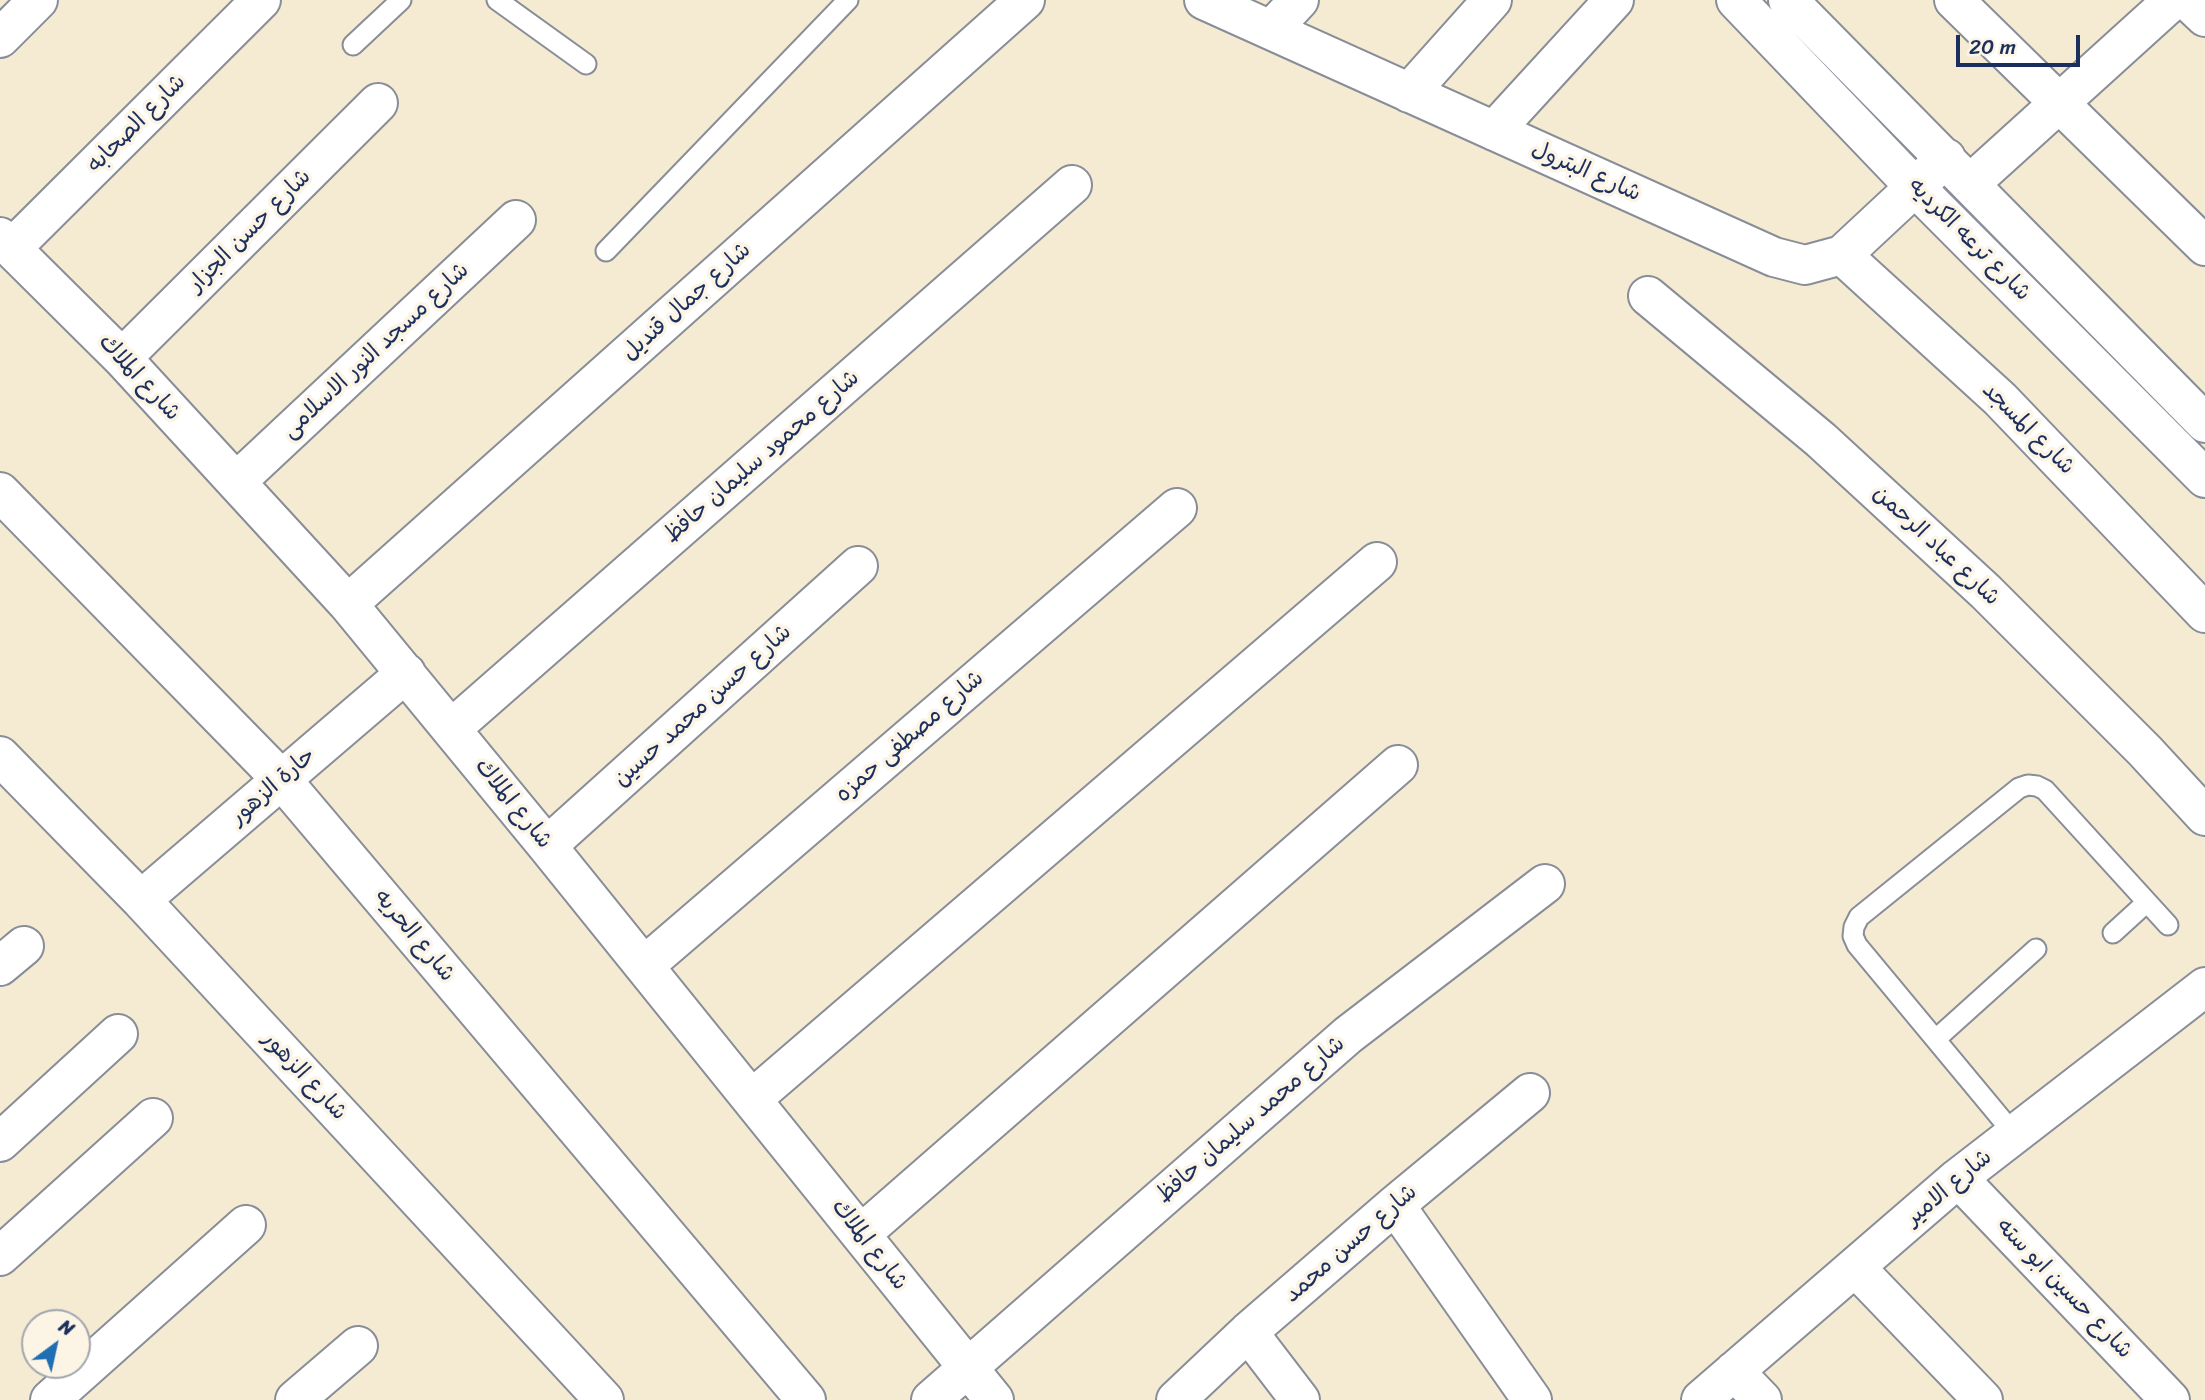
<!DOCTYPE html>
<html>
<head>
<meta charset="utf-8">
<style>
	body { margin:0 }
	#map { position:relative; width:2205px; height:1400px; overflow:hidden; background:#f4ebd2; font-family:Sriracha,sans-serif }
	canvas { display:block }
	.north { position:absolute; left:21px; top:1309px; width:70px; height:70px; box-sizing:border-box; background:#fcf5e5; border:2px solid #a2a6af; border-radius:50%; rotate:33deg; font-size:19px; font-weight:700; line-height:28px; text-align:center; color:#1b2f5e }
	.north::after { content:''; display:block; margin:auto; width:24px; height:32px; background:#1f6fb2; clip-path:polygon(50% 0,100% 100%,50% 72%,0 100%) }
	.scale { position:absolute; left:1956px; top:35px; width:124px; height:32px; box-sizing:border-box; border:4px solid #1b2f5e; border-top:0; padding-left:9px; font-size:21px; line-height:24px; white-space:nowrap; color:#1b2f5e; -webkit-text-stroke:5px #fcf5e5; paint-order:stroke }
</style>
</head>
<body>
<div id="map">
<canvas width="2205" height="1400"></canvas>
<div class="north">N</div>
<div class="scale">20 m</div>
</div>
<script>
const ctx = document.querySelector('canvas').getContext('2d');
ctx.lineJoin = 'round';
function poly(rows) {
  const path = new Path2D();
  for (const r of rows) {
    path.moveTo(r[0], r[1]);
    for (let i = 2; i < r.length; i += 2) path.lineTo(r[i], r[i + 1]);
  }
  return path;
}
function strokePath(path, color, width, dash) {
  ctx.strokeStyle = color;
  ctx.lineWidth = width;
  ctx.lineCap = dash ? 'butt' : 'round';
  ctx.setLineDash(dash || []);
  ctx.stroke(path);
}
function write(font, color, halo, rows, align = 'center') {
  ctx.font = font + ' Sriracha,"Playpen Sans Arabic",sans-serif';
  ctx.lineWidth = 7;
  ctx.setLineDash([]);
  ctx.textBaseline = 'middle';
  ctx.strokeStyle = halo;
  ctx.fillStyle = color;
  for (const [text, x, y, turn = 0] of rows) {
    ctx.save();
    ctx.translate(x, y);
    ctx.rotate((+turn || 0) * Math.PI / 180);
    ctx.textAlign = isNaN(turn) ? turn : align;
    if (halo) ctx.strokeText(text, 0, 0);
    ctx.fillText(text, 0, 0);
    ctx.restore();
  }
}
const lane = poly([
	[497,0,586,64],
	[353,45,401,0],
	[606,251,848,0],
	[2113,933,2147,902],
	[1936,1039,2036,949],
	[2014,1134,1857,945,1853,936,1854,927,1859,917,2019,788,2028,785,2037,786,2045,790,2168,925]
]);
const street = poly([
	[1204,0,1774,257,1805,265,1842,255,1946,158],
	[1736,0,1915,187,2205,478],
	[1788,0,2205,423],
	[1954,0,2205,246],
	[2187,0,2205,17],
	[1271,30,1299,0],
	[0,38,38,0],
	[1409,93,1492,0],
	[1494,131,1614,0],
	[1971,183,2173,0],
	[0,237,122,358,348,604,547,846,994,1400],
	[12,248,261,0],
	[1842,255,2000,399,2205,613],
	[1648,296,1821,440,1986,592,2145,751,2205,816],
	[122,358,378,103],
	[236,482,516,220],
	[0,492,282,780,806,1400],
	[348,604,1025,0],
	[451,729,1072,185],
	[0,756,141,900,604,1400],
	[547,846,858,566],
	[141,900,406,673],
	[0,966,24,946],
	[644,966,1177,508],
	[752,1099,1377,562],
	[0,1142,118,1034],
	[1958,1178,2170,1400],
	[1395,1205,1532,1400],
	[861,1234,1398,765],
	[0,1256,153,1118],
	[1855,1267,1983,1400],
	[1248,1332,1300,1400],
	[1734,1371,1762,1400],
	[50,1400,246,1225],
	[295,1400,358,1346],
	[931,1400,1348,1035,1545,884],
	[1176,1400,1248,1332,1395,1205,1530,1093],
	[1701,1400,1958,1178,2205,987]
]);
const streetNames = [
	["شارع الصحابه",137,124,-45],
	["شارع البترول",1586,172,24],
	["شارع حسن الجزار",250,231,-45],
	["شارع ترعه الكرديه",1969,240,45],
	["شارع جمال قنديل",687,302,-42],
	["شارع مسجد النور الاسلامى",376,351,-43],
	["شارع الملاك",139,378,47],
	["شارع المسجد",2028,429,45],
	["شارع محمود سليمان حافظ",762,457,-41],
	["شارع عباد الرحمن",1936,546,43],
	["شارع حسن محمد حسين",703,706,-42],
	["شارع مصطفى حمزه",910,737,-41],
	["حارة الزهور",273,787,-41],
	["شارع الملاك",513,804,51],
	["شارع الحريه",414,936,50],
	["شارع الزهور",304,1076,47],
	["شارع محمد سليمان حافظ",1251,1120,-41],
	["شارع الامير",1949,1188,-40],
	["شارع حسن محمد",1351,1244,-41],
	["شارع الملاك",869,1245,52],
	["شارع حسين ابو سته",2064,1289,46]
];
strokePath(lane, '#888d98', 23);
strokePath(street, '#888d98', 42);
strokePath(lane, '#fff', 19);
strokePath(street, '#fff', 38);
write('23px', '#1b2f5e', '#fcf5e5', streetNames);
</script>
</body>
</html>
